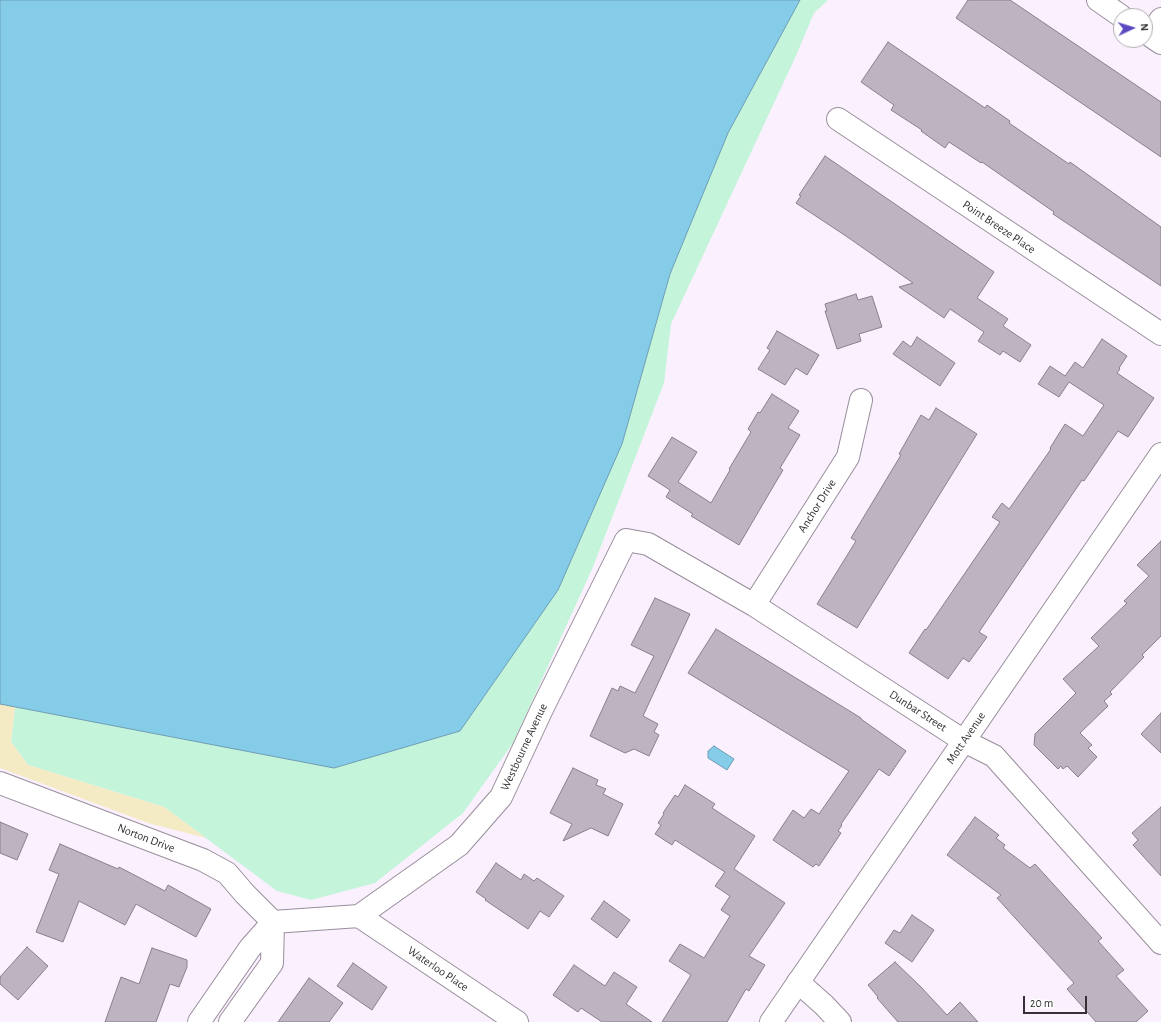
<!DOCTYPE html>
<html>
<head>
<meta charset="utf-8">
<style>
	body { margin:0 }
	#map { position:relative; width:1161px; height:1022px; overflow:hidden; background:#fbf0fe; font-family:"Alegreya Sans",sans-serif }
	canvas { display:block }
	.north { position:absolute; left:1113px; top:8px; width:40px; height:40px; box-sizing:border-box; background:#fff; border:1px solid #aeacae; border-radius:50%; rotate:86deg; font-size:11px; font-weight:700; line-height:16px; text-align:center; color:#343035 }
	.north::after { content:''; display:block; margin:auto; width:14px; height:18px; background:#594ac2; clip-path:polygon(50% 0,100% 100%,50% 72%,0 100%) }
	.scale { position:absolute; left:1023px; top:996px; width:64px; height:18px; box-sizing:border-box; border:2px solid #343035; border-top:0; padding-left:5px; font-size:12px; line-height:14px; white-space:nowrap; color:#343035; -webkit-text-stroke:3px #fff; paint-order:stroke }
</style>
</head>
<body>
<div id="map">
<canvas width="1161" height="1022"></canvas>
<div class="north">N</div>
<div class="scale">20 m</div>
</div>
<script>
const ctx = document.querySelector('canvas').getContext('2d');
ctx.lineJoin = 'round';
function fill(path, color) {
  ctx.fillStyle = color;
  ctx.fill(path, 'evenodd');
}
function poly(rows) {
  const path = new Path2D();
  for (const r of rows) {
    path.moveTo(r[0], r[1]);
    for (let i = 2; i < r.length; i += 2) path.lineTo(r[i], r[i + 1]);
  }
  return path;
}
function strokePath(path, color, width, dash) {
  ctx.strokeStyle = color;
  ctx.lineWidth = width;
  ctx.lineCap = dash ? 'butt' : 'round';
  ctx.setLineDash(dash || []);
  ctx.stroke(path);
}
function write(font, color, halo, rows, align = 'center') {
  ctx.font = font + ' "Alegreya Sans",sans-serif';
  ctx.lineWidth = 3;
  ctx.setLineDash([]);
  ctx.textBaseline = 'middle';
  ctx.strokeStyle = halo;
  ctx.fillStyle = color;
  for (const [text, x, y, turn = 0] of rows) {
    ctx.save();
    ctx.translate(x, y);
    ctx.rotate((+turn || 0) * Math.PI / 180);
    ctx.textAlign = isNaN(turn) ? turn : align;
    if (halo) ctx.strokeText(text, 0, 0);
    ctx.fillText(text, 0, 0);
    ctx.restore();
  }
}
const green = poly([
	[800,0,828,0,814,13,795,58,671,324,664,383,593,567,513,743,463,813,375,883,311,900,277,891,164,807,28,765,11,742,15,707,334,768,460,731,558,590,622,444,670,274,728,133]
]);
const sand = poly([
	[0,704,15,707,11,742,28,765,164,807,206,838,148,823,0,768]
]);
const water = poly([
	[0,0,800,0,728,133,670,274,622,444,558,590,460,731,334,768,0,704,0,0],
	[714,746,734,759,727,770,708,758,708,751,714,746]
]);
const building = poly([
	[968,0,1010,0,1161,102,1161,157,956,18,968,0],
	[888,42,985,108,987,105,1010,121,1009,123,1069,164,1070,162,1161,227,1161,286,1053,214,1054,212,982,162,981,163,949,142,945,148,921,131,922,130,891,110,894,105,861,82,888,42],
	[825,156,994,272,977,298,1008,319,1003,326,1031,345,1020,362,1003,351,1000,355,978,341,984,332,950,309,944,318,899,287,913,283,846,236,796,203,801,196,799,195,825,156],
	[856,294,858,300,872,296,882,327,859,334,861,341,837,349,825,311,827,311,825,304,856,294],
	[777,331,819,355,807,375,796,368,785,385,758,369,770,350,767,348,777,331],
	[917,337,955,363,940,386,893,354,903,341,911,347,917,337],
	[1102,339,1127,356,1119,368,1120,369,1117,373,1154,398,1128,437,1118,431,1084,481,1082,480,979,632,987,637,969,662,963,658,948,679,909,653,925,629,926,630,1000,522,992,517,1002,503,1009,509,1012,505,1051,449,1050,448,1065,424,1083,436,1104,405,1069,382,1059,397,1038,384,1050,366,1065,376,1075,362,1083,368,1102,339],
	[772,394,799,411,788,428,800,435,780,468,783,470,770,492,739,545,691,516,693,514,666,497,670,490,648,476,672,437,697,452,678,482,711,503,730,470,729,469,751,432,748,429,758,412,760,413,772,394],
	[936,408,977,434,857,628,817,604,856,541,851,538,901,455,899,454,921,415,929,420,936,408],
	[1161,541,1161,636,1142,655,1144,657,1110,692,1112,694,1104,701,1108,706,1080,733,1092,745,1088,748,1097,757,1078,777,1067,766,1063,769,1061,766,1058,769,1034,745,1035,734,1076,693,1063,679,1099,646,1091,638,1127,603,1124,601,1149,576,1137,565,1161,541],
	[655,598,690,614,643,716,658,724,654,732,659,735,649,756,634,749,625,753,590,736,612,688,618,691,620,686,635,693,654,656,631,645,655,598],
	[716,629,861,718,861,719,906,751,889,776,879,769,841,824,842,825,838,831,841,833,819,866,816,864,813,867,773,840,793,810,804,818,811,809,819,814,849,771,688,673,716,629],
	[1161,713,1161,753,1141,734,1161,713],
	[573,768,598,780,596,785,606,789,603,794,623,804,608,836,591,828,563,841,572,824,550,813,573,768],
	[685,785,715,804,712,808,755,836,734,869,785,903,749,956,765,965,749,991,746,989,727,1022,662,1022,691,975,669,961,680,944,704,958,730,916,721,910,730,896,715,886,725,872,675,840,672,845,655,834,661,825,658,823,664,814,663,813,675,795,678,797,685,785],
	[1161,807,1161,876,1133,845,1138,840,1132,833,1161,807],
	[975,817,999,835,996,838,1005,845,1003,848,1030,868,1035,864,1102,938,1098,941,1124,970,1116,976,1148,1011,1136,1022,1096,1022,1067,989,1074,983,997,898,1001,895,947,855,975,817],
	[0,822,28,834,17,860,0,853,0,822],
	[60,844,118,869,119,867,165,891,168,885,211,909,196,937,136,904,125,925,79,901,63,942,36,932,59,874,49,870,60,844],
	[496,863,521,880,524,874,534,881,537,878,564,896,549,917,540,911,528,929,485,900,486,899,476,892,496,863],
	[604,901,630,920,617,938,591,919,604,901],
	[912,915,934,930,912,962,885,943,894,930,900,933,912,915],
	[27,947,48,966,18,1000,0,984,0,977,27,947],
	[152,948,187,960,187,967,179,987,170,984,156,1022,105,1022,121,977,139,984,152,948],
	[895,962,920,986,947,1015,960,1002,978,1022,898,1022,877,998,878,997,868,985,895,962],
	[353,963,387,987,372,1010,337,986,353,963],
	[574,965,605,986,614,972,637,987,626,1004,652,1022,602,1022,581,1008,578,1012,553,995,574,965],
	[309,978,343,1003,329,1022,278,1022,309,978]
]);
const minor = poly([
	[1098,0,1121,16],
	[1145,32,1161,43],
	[1150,35,1161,19],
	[838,119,1161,334],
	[754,605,848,457,861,400],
	[0,783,203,860,227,873,245,894,273,922],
	[359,916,517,1022],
	[798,982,824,1005,840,1022],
	[199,1022,250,948,273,922,359,916,459,845,501,797,542,709,626,540,648,544,754,605,964,741,994,756,1161,943],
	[230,1022,272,963,273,922]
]);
const tertiary = poly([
	[771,1022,1161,454]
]);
const streetNames = [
	["Point Breeze Place",999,227,34],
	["Anchor Drive",817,506,-58],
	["Dunbar Street",918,711,33],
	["Mott Avenue",966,738,-56],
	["Westbourne Avenue",524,747,-65],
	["Norton Drive",146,838,21],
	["Waterloo Place",438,969,34]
];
fill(green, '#c4f4d9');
fill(sand, '#f4ebc5');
fill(water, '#85cce9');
strokePath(water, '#6d9db3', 1);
fill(building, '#beb3c0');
strokePath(building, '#8a7f8c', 1);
strokePath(minor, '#988e9b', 24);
strokePath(tertiary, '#988e9b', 24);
strokePath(minor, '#fff', 22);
strokePath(tertiary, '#fff', 22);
write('12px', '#343035', '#fff', streetNames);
</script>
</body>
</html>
